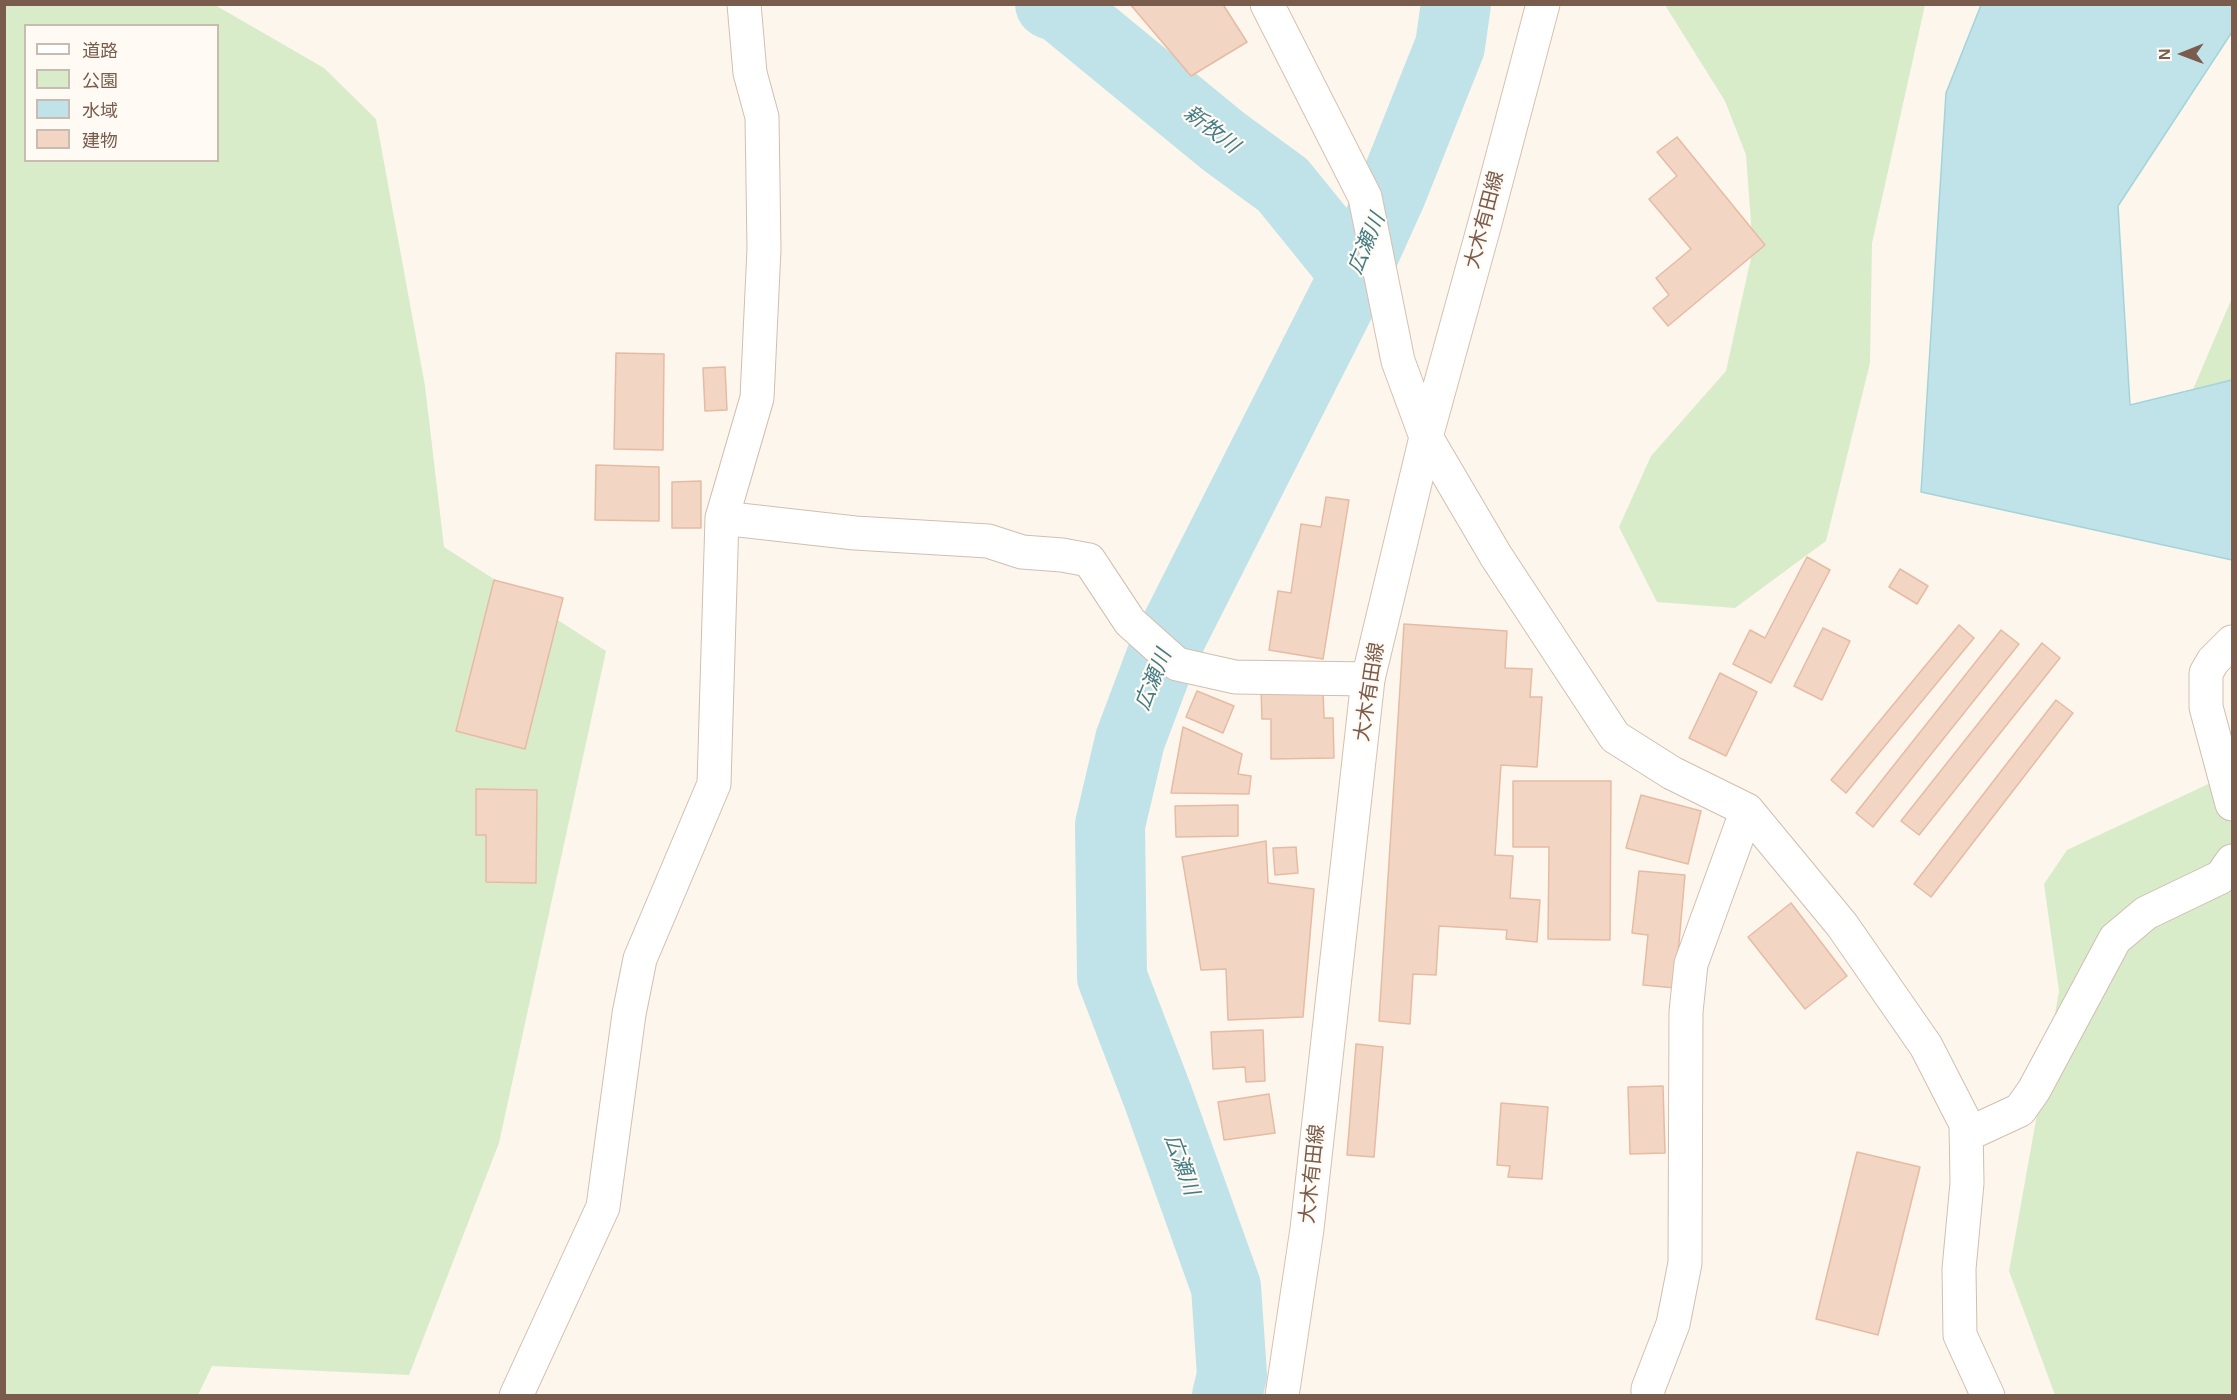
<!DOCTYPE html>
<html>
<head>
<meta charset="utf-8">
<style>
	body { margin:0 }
	#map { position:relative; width:2237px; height:1400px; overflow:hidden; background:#fdf6ec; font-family:Arial,"Noto Sans JP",sans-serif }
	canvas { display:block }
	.frame { position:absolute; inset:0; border:6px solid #7a5c4d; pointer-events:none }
	.legend { position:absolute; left:24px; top:24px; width:195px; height:138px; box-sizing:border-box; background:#fffaf3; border:2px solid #cabbb1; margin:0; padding:8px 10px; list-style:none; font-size:18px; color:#7a5c4d }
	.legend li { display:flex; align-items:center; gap:12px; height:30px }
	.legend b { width:30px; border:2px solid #cabbb1 }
	.north { position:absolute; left:2153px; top:24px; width:60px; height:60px; -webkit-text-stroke:4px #fffaf3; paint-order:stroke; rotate:269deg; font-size:16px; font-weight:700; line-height:24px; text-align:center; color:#7a5c4d }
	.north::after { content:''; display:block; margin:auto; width:21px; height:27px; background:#7a5c4d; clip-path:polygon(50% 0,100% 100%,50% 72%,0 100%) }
</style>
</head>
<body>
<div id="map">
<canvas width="2237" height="1400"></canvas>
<div class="frame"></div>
<ul class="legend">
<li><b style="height:8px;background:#fff"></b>道路</li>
<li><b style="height:16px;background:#d8ecc9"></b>公園</li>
<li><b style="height:16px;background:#bfe3e8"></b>水域</li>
<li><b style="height:16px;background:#f3d5c3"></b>建物</li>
</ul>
<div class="north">N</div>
</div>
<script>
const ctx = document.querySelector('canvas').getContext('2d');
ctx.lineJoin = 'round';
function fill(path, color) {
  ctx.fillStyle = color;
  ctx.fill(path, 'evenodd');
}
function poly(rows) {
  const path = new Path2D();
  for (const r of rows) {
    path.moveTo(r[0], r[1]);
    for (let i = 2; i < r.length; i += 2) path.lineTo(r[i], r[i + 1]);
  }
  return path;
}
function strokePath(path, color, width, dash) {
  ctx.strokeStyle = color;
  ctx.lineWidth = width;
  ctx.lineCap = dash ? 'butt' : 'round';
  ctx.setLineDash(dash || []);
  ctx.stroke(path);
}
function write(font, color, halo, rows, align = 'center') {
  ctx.font = font + ' Arial,"Noto Sans JP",sans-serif';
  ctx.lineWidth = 4.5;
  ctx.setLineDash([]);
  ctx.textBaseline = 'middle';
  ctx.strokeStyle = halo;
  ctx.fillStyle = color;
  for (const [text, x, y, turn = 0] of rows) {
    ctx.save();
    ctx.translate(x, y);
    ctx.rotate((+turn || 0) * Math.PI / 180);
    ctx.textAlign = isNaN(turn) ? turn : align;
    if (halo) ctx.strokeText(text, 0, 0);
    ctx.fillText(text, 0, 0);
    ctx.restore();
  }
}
const green = poly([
	[5,5,215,5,324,68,376,119,425,386,444,547,606,651,499,1143,409,1375,212,1366,198,1395,5,1396],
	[26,26,218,26,218,160,26,160],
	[1665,5,1925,5,1872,243,1870,363,1826,541,1735,608,1657,602,1619,527,1651,456,1726,371,1753,249,1746,155,1725,101],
	[2232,298,2232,430,2171,441],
	[2232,773,2232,1395,2055,1395,2009,1271,2059,991,2044,884,2067,850]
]);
const water = poly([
	[1981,5,2232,5,2232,32,2118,206,2130,405,2232,380,2232,560,1921,492,1946,93,1981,5]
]);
const river = poly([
	[1050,4,1061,8,1223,141,1283,185,1355,274],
	[1227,1396,1232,1375,1226,1287,1158,1097,1112,977,1110,825,1130,740,1162,655,1355,274,1391,194,1450,46,1456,4]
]);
const building = poly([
	[1130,4,1227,4,1224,6,1247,42,1191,76,1130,4],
	[1677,137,1765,245,1668,326,1653,308,1669,295,1656,278,1691,249,1649,199,1677,176,1657,152,1677,137],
	[616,353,664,354,663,450,614,449,616,353],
	[725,367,727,410,705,411,703,368,725,367],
	[596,465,659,467,659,521,595,520,596,465],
	[701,481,701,528,672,528,672,482,701,481],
	[1326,497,1349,500,1323,659,1269,650,1278,591,1291,593,1301,524,1321,527,1326,497],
	[1807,557,1830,570,1771,683,1733,664,1750,630,1765,638,1807,557],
	[1900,569,1928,586,1917,604,1889,587,1900,569],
	[494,580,563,598,525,749,456,731,494,580],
	[1404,624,1507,631,1505,668,1532,669,1530,697,1542,697,1537,767,1501,765,1495,855,1513,856,1510,898,1540,900,1537,942,1506,939,1507,930,1439,926,1436,975,1413,974,1410,1024,1379,1021,1404,624],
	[1959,625,1974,638,1846,793,1831,780,1959,625],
	[1823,628,1850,641,1822,700,1794,686,1823,628],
	[2001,630,2019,644,1873,827,1856,813,2001,630],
	[2042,643,2060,658,1919,835,1901,821,2042,643],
	[1720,673,1757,692,1726,756,1689,738,1720,673],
	[1323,688,1324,718,1333,718,1334,758,1271,759,1271,719,1262,719,1261,689,1323,688],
	[1197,691,1234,706,1223,733,1186,717,1197,691],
	[2056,700,2073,713,1931,897,1914,884,2056,700],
	[1183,727,1242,754,1238,774,1251,776,1249,794,1171,793,1183,727],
	[1513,781,1611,781,1610,940,1548,939,1549,847,1513,847,1513,781],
	[476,789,537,790,536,883,486,882,486,835,476,835,476,789],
	[1641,795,1701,811,1688,864,1626,848,1641,795],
	[1238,805,1238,836,1176,837,1175,806,1238,805],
	[1266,841,1268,883,1314,889,1303,1017,1228,1020,1226,969,1201,970,1182,857,1266,841],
	[1296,847,1298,873,1275,875,1273,848,1296,847],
	[1639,871,1685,875,1675,988,1643,985,1648,935,1632,933,1639,871],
	[1791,903,1847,976,1805,1009,1748,937,1791,903],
	[1263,1030,1265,1081,1246,1082,1245,1067,1213,1069,1211,1032,1263,1030],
	[1356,1044,1383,1047,1374,1157,1347,1155,1356,1044],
	[1663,1086,1665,1153,1630,1154,1628,1087,1663,1086],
	[1269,1094,1275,1133,1224,1140,1218,1102,1269,1094],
	[1501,1103,1548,1107,1542,1179,1508,1177,1510,1166,1497,1165,1501,1103],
	[1857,1152,1920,1167,1878,1335,1816,1319,1857,1152]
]);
const street = poly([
	[1426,437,1496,556,1615,737,1672,773,1747,810,1842,925,1926,1046,1966,1124,1967,1183,1959,1269,1960,1335,1988,1396],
	[722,518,855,533,988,541,1022,552,1062,555,1089,560,1130,622,1177,664,1235,677,1368,679],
	[2232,642,2213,661,2206,673,2206,707,2232,804],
	[1966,1135,2020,1110,2034,1090,2115,939,2146,913,2221,877,2232,861],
	[516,1396,603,1207,629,1014,640,959,714,784,722,518,757,398,764,249,762,117,750,73,744,4],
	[1648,1396,1648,1389,1673,1324,1685,1263,1686,1012,1691,964,1747,810]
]);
const secondary = poly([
	[1267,4,1365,197,1398,361,1426,437],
	[1282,1396,1307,1229,1368,679,1426,437,1485,223,1543,4]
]);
const streetNames = [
	["大木有田線",1485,220,-75],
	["大木有田線",1370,692,-81],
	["大木有田線",1313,1174,-84]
];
const waterNames = [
	["新牧川",1211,130,38],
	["広瀬川",1367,244,-67],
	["広瀬川",1154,680,-68],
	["広瀬川",1181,1165,70]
];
fill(green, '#d8ecc9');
fill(water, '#bfe3e8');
strokePath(water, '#a5d3da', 1.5);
strokePath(river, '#bfe3e8', 70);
fill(building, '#f3d5c3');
strokePath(building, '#e6bba3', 1.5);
strokePath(street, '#d1beb0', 35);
strokePath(secondary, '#d6c0b0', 35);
strokePath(street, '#fff', 33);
strokePath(secondary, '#fff', 33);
write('20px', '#7a5c4d', '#fffaf3', streetNames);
write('italic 21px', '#437c86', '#fffaf3', waterNames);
</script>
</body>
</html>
